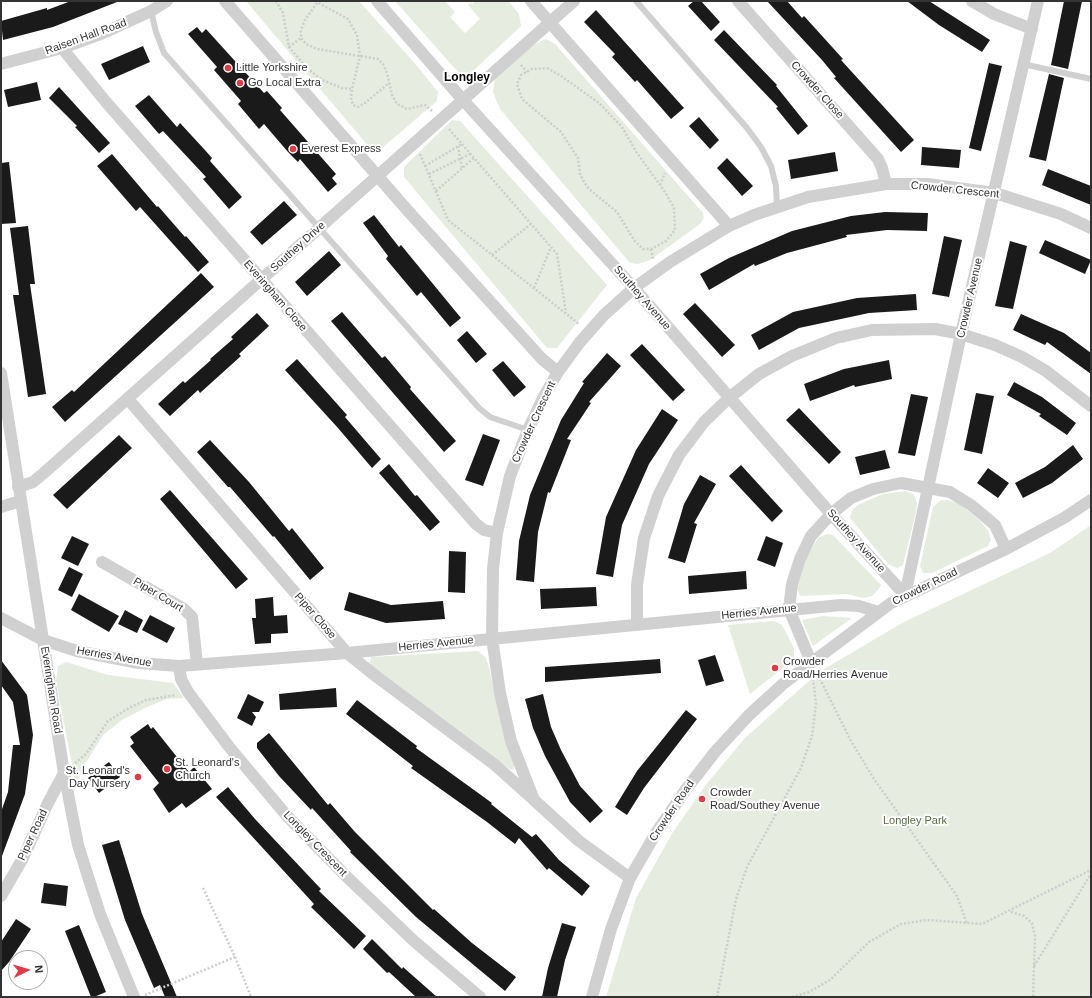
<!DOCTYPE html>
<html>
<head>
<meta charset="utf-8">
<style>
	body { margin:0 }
	#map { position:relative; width:1092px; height:998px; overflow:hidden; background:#fff; font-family:Arial,sans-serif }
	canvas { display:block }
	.frame { position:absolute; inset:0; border:2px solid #333; pointer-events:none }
	.north { position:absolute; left:8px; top:950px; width:40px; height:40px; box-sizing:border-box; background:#fff; border:1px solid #adadad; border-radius:50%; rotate:85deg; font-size:11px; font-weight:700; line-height:16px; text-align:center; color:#333 }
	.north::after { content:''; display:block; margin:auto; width:14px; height:18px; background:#e63946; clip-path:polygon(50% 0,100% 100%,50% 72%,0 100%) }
</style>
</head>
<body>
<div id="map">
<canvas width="1092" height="998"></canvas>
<div class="frame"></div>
<div class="north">N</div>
</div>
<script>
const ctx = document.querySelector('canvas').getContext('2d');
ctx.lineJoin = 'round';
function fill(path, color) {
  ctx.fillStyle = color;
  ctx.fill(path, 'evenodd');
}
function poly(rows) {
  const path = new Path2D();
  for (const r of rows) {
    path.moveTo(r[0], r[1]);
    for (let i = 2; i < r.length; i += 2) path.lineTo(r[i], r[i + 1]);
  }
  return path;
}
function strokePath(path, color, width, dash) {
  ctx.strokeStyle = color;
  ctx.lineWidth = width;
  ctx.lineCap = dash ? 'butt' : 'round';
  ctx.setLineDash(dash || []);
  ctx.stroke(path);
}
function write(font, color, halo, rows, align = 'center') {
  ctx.font = font + ' Arial,sans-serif';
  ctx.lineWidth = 4;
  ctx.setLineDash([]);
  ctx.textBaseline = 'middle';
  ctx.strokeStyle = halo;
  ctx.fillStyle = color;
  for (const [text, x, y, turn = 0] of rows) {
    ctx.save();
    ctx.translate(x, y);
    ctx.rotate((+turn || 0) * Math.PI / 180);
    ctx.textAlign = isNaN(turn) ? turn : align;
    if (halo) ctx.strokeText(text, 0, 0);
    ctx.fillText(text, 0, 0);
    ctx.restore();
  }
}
const green = poly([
	[246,1,359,1,418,67,438,92,437,101,375,154],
	[395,1,445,1,455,12,450,17,465,33,480,19,468,5,471,3,472,4,475,1,508,1,519,14,521,26,473,71,466,73,458,72],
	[546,39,555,44,703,213,704,218,700,224,650,260,638,264,630,263,500,109,493,92,495,79,533,45],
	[452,120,460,121,607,285,557,348,547,348,404,177,404,167],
	[906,491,914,495,917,503,916,512,903,565,897,568,888,564,850,518,852,510,858,505,883,494],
	[941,500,948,500,960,504,980,521,988,531,991,540,988,546,932,573,923,573,920,566,933,507],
	[1091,525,1091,997,606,997,636,898,673,832,705,786,745,738,819,672,904,622,1050,553],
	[827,534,833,535,881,585,878,590,872,596,863,598,847,594,800,596,797,588,807,557,818,538],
	[823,616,852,618,813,646,802,620],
	[774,621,782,625,794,648,794,656,789,663,750,694,728,625],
	[478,651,486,658,489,667,504,736,514,762,514,769,511,770,372,668,370,662,371,657],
	[66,662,108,675,173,683,184,698,167,699,149,706,122,720,103,735,82,769,76,786,56,681,58,666]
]);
const building = poly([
	[71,1,117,2,53,27,3,40,1,21,47,8,47,10],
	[694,1,701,1,720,22,711,31,688,6],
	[767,1,787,1,802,18,804,16,843,59,841,60,914,140,901,152,834,78,836,77,822,60],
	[907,1,929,1,990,40,982,52,939,25],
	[1064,1,1082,1,1068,69,1051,65],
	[596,10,684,108,671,119,637,80,635,82,612,57,615,54,584,22],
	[197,27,202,33,206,29,264,93,267,91,282,108,280,110,336,174,332,178,337,184,328,192,300,159,298,162,288,152,264,124,259,129,238,104,241,101,214,70,217,67,188,34],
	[724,30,777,85,776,86,808,126,798,135,776,108,778,107,714,40],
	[143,46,150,62,109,80,101,64],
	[989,63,1002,66,981,151,969,148],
	[1049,74,1064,78,1046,161,1029,157],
	[37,82,41,100,8,107,4,90],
	[59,87,110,143,99,153,75,127,77,126,49,98],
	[149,95,177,127,180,123,204,149,212,158,210,161,242,197,229,209,203,179,206,177,163,131,159,134,135,106],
	[699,117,719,140,710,149,689,126],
	[922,147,961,150,959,168,921,165],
	[835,152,838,171,791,179,788,160],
	[112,154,157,207,158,206,185,237,186,236,209,262,198,272,140,207,136,211,97,166],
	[727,158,753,186,742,196,717,168],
	[9,162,16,223,1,224,1,163],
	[1048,169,1091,186,1091,205,1042,185],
	[284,201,297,215,262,245,250,232],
	[885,212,928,213,927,231,887,230,846,235,847,237,787,253,755,266,754,264,709,290,700,274,729,258,792,231,851,216],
	[374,215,399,247,401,245,461,318,450,327,421,292,417,296,386,259,388,256,363,223],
	[28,226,35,284,30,284,46,394,28,397,13,295,19,295,10,228],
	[944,236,962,240,949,297,932,294],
	[1045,240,1091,260,1085,274,1039,253],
	[1010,241,1027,246,1013,309,995,306],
	[329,251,341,265,307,296,295,282],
	[201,273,214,287,65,422,52,407,72,390,74,392],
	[916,294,917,310,869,313,799,328,759,350,751,335,793,312,857,298],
	[695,303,735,345,722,357,683,314],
	[342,312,382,358,385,356,411,387,410,389,456,441,444,452,331,321],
	[257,313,269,326,239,354,241,356,200,393,198,390,170,416,158,404,183,381,185,383,211,360,210,359,233,339,231,337],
	[1021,314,1064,333,1091,353,1091,374,1047,342,1045,345,1013,330],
	[467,331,487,354,476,363,457,340],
	[642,344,685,390,673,401,630,355],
	[607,353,621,366,589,402,591,403,567,439,571,440,550,493,548,492,538,532,534,582,516,580,519,541,530,495,561,420,584,383,582,382],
	[297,359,347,415,345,417,381,459,372,468,338,428,285,370],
	[889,360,892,379,855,387,854,385,810,401,804,384,844,369],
	[503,361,526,387,514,397,492,370],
	[1014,382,1042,397,1076,423,1067,435,1039,416,1041,414,1007,395],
	[976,393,994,396,982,454,964,450],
	[911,394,928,397,915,456,898,453],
	[799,408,841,452,829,464,786,420],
	[662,409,678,420,649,464,622,525,613,577,596,574,606,517,636,450],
	[483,434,500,440,483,486,465,480],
	[119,435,132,448,67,509,53,495],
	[210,440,249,482,289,531,292,528,324,568,310,580,274,536,273,537,230,487,228,487,197,452],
	[1073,445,1083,459,1052,483,1023,498,1015,483,1045,467],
	[885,450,890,468,860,475,855,457],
	[389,464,415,496,417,495,440,522,430,531,379,473],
	[741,465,783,511,772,522,729,476],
	[988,468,1009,483,998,498,977,483],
	[700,475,716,484,694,523,697,524,685,563,668,558,684,504],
	[170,490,248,579,236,589,160,499],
	[72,536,89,544,78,566,61,558],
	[766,536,783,543,775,567,757,560],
	[449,551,466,552,465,593,448,592],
	[69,567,83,574,72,597,58,590],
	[746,571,747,589,689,594,688,576],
	[596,587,597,606,541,609,540,589],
	[349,592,391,605,443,601,445,619,386,623,344,610],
	[79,594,119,616,109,632,71,610],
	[273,597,274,616,287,615,288,633,271,634,271,643,255,644,252,618,256,618,255,599],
	[125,610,143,620,137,633,118,624],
	[150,615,175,628,167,643,142,630],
	[715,655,724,681,706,686,698,660],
	[660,659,661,673,545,682,545,667],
	[1,660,27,695,33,735,25,794,2,856,1,812,8,792,13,745,20,745,13,702,1,685],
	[336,688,337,707,280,710,279,694],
	[248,694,264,702,259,712,252,712,256,717,252,726,237,718],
	[543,694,551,727,561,750,580,786,603,811,590,823,570,802,545,756,533,728,525,699],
	[357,700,417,746,416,748,492,803,491,804,532,837,536,834,559,860,590,886,582,896,549,868,547,870,519,838,515,844,487,822,411,768,413,766,346,714],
	[686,710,697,719,644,788,627,815,615,807,637,771],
	[148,724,151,729,153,727,189,772,194,767,212,789,186,808,182,803,169,813,153,789,159,783,130,746,134,743,130,737],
	[269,733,328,805,330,803,355,832,433,910,434,909,472,943,516,977,505,991,416,917,350,852,351,851,312,808,311,810,279,776,257,748,257,743],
	[109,762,120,777,99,793,88,778],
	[228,787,255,819,321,889,319,891,366,936,354,949,311,907,314,904,216,797],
	[119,840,142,914,177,997,165,997,160,985,154,988,125,920,102,845],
	[44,883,68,886,66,906,41,903],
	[16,919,31,929,9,962,1,971,1,942],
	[562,923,576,927,565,960,557,997,542,997,548,968],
	[79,925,106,992,94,997,91,997,65,931],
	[372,939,402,969,403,967,437,997,416,997,389,972,387,973,363,949]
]);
const path = poly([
	[276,1,283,13,289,47,307,68,322,80,342,88,352,89],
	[315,1,348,19,357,35,360,56,352,89,351,98,353,105,358,107,365,103,389,83],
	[317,3,305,20,301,30,301,38,306,44,317,49,378,59,383,64,387,73,392,95,397,104,407,109,425,105,432,111],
	[289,47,301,38],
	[521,65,527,72],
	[547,68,561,76,599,103,622,127,637,153,665,192,674,208,675,230,666,241,651,249,643,249,634,240,617,212,589,189,584,182,580,174,578,158,561,132,522,99,517,84,521,75,532,69,547,68],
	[449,129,557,254,566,313],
	[458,146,462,168],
	[420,154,448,220,579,324],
	[425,166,462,144],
	[429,174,470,154],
	[660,185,665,173],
	[436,191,474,158],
	[651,249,653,259],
	[492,255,531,224],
	[534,288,551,247],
	[818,675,851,741,874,779,957,896,967,924],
	[75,763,86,754,108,721,129,708,146,700,176,695],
	[203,888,235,957,251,997],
	[1011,912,1024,916,1032,923,1035,936,1033,997],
	[1034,966,1091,874],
	[145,995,235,957],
	[717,997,736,899,747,867,801,768,812,736,816,704,813,678],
	[792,997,809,992,830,980,869,942,901,924,927,920,982,924,1091,870]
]);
const lane = poly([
	[636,1,747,128,761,147,771,166,776,186,777,207],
	[151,11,156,32,164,53,479,408,490,417,528,430],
	[1023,64,1091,79]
]);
const street = poly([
	[225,1,409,212,542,359,558,372],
	[377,1,463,100,634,288,831,514,905,595],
	[531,1,729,226],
	[738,1,878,159,882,168,886,184],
	[972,1,994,14,1032,29],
	[62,48,106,102,476,524,484,530,497,533],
	[1,64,62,48,103,33,151,11,167,1],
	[1,373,64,773,78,845,100,914,134,997],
	[128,399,347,653,377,677,495,765,532,798],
	[18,487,33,482,45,472,574,1],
	[1,507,20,501],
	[102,562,184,609,192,617,197,664],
	[905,595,961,334,1038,1],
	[1,618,43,640,77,651,139,663,179,666,347,653,841,605,859,606,878,612],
	[637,624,637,585,644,538,658,496,679,455,704,422,729,398,759,374,792,356,836,338,872,330,935,329,961,334,995,345,1022,357,1046,371,1091,406],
	[811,662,789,609,792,584,800,559,811,536,831,514,851,498,873,489,901,483,950,492,971,505,995,525,1006,549],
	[179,666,181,679,188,692,230,748,287,816,348,878,415,942,480,997],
	[630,878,579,841,534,800,511,741,500,693,492,638,493,569,497,533,510,476,528,430,543,398,558,372,580,342,604,315,634,288,670,262,729,226,754,215,808,197,886,184,927,184,995,193,1061,214,1091,228],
	[1,896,23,858,48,803,64,773],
	[592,997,611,929,630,878,656,833,687,788,715,752,749,715,783,684,891,603,1006,549,1064,518,1091,500]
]);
const markers = [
	[228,68,4,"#e63946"],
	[240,83,4,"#e63946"],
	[293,149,4,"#e63946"],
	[775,668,4,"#e63946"],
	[167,769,4,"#e63946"],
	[138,777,4,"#e63946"],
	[702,799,4,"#e63946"]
];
const streetNames = [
	["Raisen Hall Road",86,37,-20],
	["Crowder Close",817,90,48],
	["Crowder Crescent",955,190,6],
	["Southey Drive",298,247,-42],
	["Everingham Close",275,296,49],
	["Southey Avenue",642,298,49],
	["Crowder Avenue",970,298,-77],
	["Crowder Crescent",534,422,-65],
	["Southey Avenue",856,541,48],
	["Crowder Road",925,587,-26],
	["Piper Court",158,595,31],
	["Herries Avenue",759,612,-6],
	["Piper Close",315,616,49],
	["Herries Avenue",436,644,-6],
	["Herries Avenue",114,657,10],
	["Everingham Road",51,690,81],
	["Crowder Road",672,811,-56],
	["Piper Road",33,835,-65],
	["Longley Crescent",315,844,46]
];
const poiNames = [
	["Little Yorkshire",236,68],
	["Go Local Extra",248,83],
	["Everest Express",301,149],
	["Crowder",783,662],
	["Road/Herries Avenue",783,675],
	["St. Leonard's",175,763],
	["Church",175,776],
	["St. Leonard's",130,771,"right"],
	["Day Nursery",130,784,"right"],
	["Crowder",710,793],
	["Road/Southey Avenue",710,806]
];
const parkNames = [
	["Longley Park",915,821]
];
const neighbourhoodNames = [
	["Longley",467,78]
];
fill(green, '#e6ecdf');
fill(building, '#1a1a1a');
strokePath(path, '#cdcdcd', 2.5, [2, 2]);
strokePath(lane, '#d0d0d0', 6);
strokePath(street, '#d0d0d0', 12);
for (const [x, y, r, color] of markers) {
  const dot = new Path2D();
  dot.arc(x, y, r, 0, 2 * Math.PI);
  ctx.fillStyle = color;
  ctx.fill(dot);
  strokePath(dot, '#fff', 1.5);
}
write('11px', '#333', '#fff', streetNames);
write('11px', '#333', '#fff', poiNames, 'left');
write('11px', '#56703f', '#fff', parkNames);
write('bold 12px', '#000', '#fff', neighbourhoodNames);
</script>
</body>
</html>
